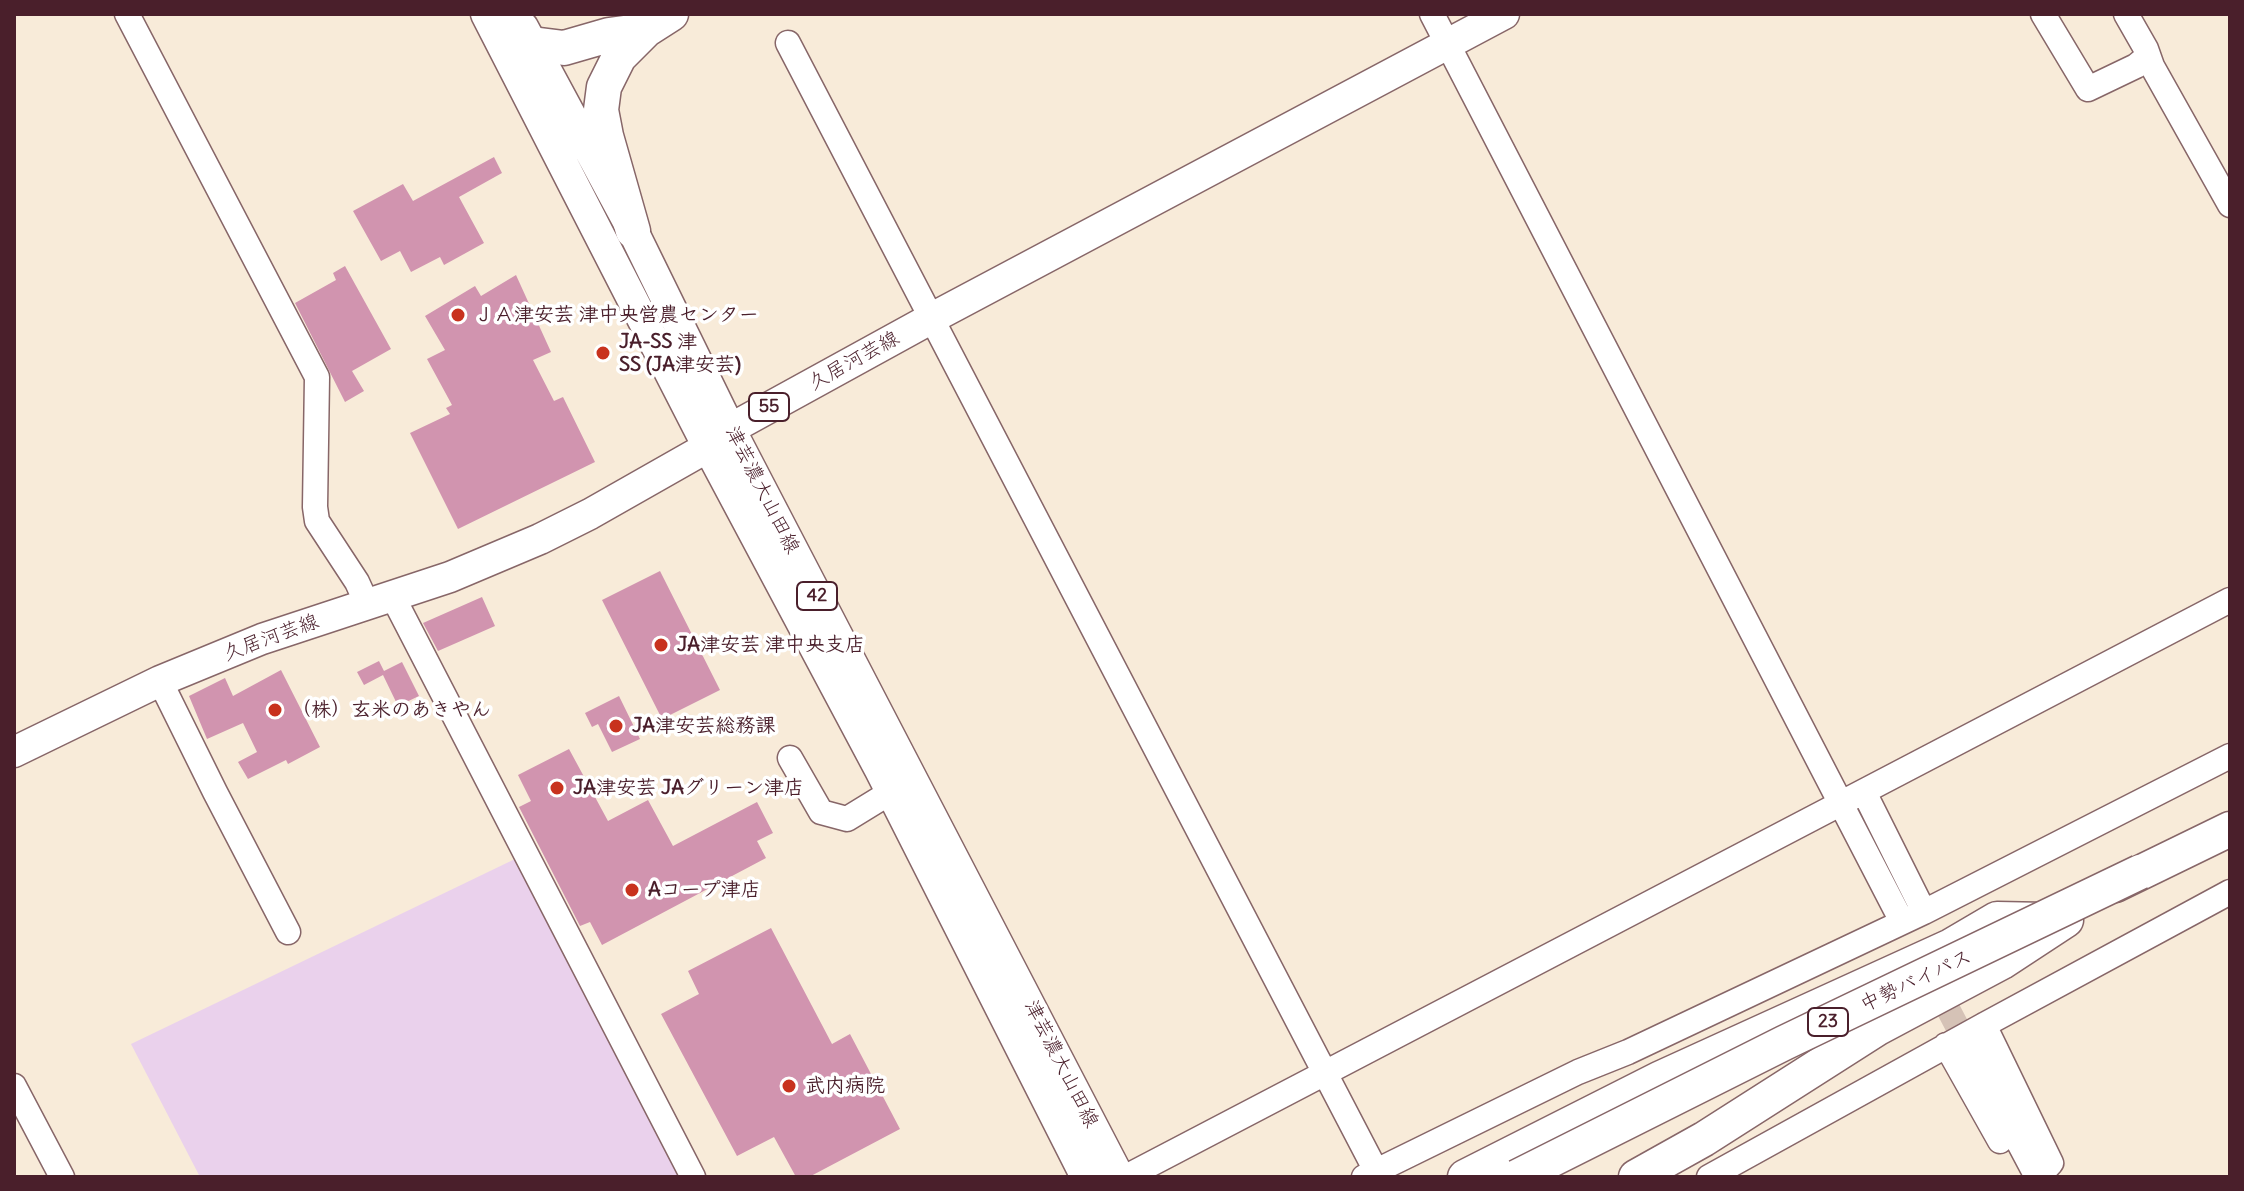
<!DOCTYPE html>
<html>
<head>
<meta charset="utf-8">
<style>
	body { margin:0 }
	#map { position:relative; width:2244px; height:1191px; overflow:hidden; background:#f8ebd9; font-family:Delius,sans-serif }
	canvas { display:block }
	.frame { position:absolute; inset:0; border:16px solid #4a1f2b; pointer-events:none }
</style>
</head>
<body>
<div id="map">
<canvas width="2244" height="1191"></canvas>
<div class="frame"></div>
</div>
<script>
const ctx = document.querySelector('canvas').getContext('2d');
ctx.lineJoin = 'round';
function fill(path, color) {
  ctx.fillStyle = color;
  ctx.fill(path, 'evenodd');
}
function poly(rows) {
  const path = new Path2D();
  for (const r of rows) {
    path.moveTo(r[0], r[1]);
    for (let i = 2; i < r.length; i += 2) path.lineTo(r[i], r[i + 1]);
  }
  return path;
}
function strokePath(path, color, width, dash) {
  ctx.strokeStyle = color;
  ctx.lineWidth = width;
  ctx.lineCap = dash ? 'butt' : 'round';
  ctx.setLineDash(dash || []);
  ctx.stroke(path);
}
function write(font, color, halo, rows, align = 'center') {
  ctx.font = font + ' Delius,"Klee One",sans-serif';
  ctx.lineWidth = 7;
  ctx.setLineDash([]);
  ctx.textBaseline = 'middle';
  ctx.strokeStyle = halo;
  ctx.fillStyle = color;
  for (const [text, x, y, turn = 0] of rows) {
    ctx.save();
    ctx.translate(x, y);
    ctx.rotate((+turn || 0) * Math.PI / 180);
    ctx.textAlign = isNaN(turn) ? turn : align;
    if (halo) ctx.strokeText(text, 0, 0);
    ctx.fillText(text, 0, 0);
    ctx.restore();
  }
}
const built = poly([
	[515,859,680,1177,200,1177,131,1044]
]);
const building = poly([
	[494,157,502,173,459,197,484,243,444,265,440,257,411,272,400,251,381,261,353,211,403,184,413,201],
	[345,266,391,349,352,371,364,391,345,402,295,303,336,280,333,273],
	[516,275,551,352,533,360,554,401,563,397,595,462,458,529,410,433,450,414,446,408,452,405,427,359,445,350,425,316,475,286,481,296],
	[660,571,720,690,662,719,602,600],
	[482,597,495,626,438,651,423,623],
	[379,661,384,671,402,662,419,696,398,706,383,675,364,685,357,672],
	[281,670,320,747,288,764,286,760,248,779,238,762,257,752,243,723,207,739,189,696,225,678,233,696],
	[619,696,640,739,612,752,598,724,592,727,585,713],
	[569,749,608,821,648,800,673,846,757,802,773,833,757,841,766,858,602,945,590,922,580,926,519,807,531,801,518,775],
	[771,928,832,1044,850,1034,900,1129,809,1177,796,1177,774,1137,737,1156,661,1014,699,994,688,971]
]);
const minorTunnel = poly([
	[1897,912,1966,1043]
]);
const minor = poly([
	[127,14,317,377,315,507,317,521,357,582,367,604],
	[1432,14,1897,912],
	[2043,14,2088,89,2136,66,2148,56],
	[2126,14,2146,49,2152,66,2230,205],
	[788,43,1376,1171],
	[393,597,693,1177],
	[160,681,215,792,288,932],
	[790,758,821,812,847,819,891,792,908,785],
	[1864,792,1924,912],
	[1984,1025,2051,1163,2038,1177],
	[1966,1043,2037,1177],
	[1946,1045,2000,1141],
	[14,1086,62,1177],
	[1126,1177,2230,600],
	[1364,1177,1578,1072,1628,1052,1924,912,2230,756],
	[1709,1177,1984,1025,2230,892]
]);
const major = poly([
	[486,14,708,447,880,770,1086,1177],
	[523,27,633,231,730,429,1119,1177],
	[14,752,160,681,262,639,450,577,540,539,590,514,708,447,730,429,932,318,1504,14]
]);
const highway = poly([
	[493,14,532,44,564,48,609,35,646,30],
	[633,231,606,136,601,110,604,87,619,57,646,30,671,14],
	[2115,885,2230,829],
	[1465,1177,1661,1078,1951,946,1997,919,2047,920],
	[1636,1177,1704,1139,1878,1028,2002,962,2066,920]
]);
const highwayBridge = poly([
	[1517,1177,1784,1043,2140,872]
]);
const markers = [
	[458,315,8,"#c8321e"],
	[603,353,8,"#c8321e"],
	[661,645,8,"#c8321e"],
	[275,710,8,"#c8321e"],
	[616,726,8,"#c8321e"],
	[557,788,8,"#c8321e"],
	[632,890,8,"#c8321e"],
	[789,1086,8,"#c8321e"]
];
const shields = [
	[769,407,40],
	[817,596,40],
	[1828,1022,40]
];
const shieldNames = [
	["55",769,407],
	["42",817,596],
	["23",1828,1022]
];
const poiNames = [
	["ＪＡ津安芸 津中央営農センター",474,315],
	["JA-SS 津",619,342],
	["SS (JA津安芸)",619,365],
	["JA津安芸 津中央支店",677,645],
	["（株）玄米のあきやん",291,710],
	["JA津安芸総務課",632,726],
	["JA津安芸 JAグリーン津店",573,788],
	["Aコープ津店",648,890],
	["武内病院",805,1086]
];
const streetNames = [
	["久居河芸線",854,361,-29],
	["津芸濃大山田線",762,490,63],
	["久居河芸線",271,638,-20],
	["中勢バイパス",1916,981,-25],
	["津芸濃大山田線",1061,1064,63]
];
fill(built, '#ead1ec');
fill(building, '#d194af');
strokePath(minorTunnel, '#d5c2b6', 24, [24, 12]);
strokePath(minor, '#876668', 27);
strokePath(major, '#876668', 33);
strokePath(highway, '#876668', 37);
strokePath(minor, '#fff', 24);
strokePath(major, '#fff', 30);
strokePath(highway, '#fff', 34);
strokePath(highwayBridge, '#876668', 37, []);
strokePath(highwayBridge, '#fff', 34);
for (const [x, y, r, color] of markers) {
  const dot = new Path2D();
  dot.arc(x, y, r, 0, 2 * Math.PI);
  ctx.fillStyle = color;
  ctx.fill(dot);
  strokePath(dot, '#fff', 3);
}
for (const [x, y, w] of shields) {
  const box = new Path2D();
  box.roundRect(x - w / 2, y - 14, w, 28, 6);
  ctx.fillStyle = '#fff';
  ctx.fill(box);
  strokePath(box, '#4a1f2b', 2);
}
write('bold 18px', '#4a1f2b', null, shieldNames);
write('bold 20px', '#4a1f2b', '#fff', poiNames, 'left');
write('20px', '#4a1f2b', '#fff', streetNames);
</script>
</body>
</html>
